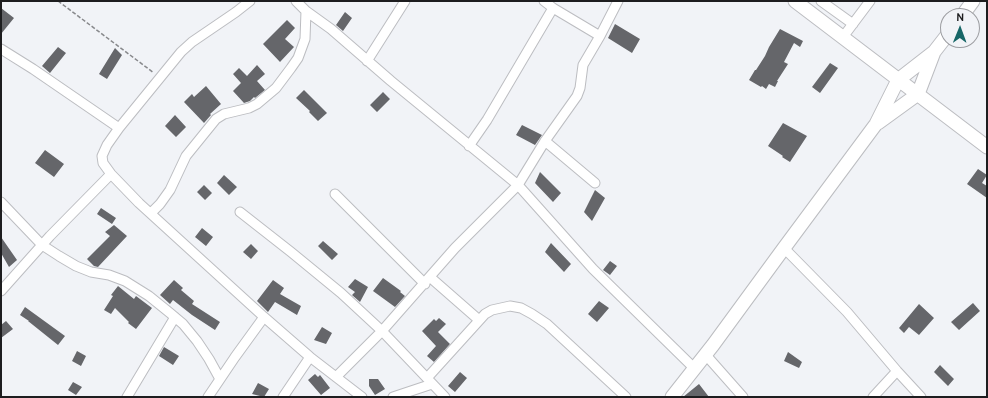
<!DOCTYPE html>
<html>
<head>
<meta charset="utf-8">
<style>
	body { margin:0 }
	#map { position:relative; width:988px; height:398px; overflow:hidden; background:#f1f3f7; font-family:Cabin,sans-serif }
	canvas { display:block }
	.frame { position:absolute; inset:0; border:2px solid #1d1d1f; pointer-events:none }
	.north { position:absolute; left:940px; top:8px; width:40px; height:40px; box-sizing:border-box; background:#f1f3f7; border:1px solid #9c9da1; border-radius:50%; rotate:1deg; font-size:11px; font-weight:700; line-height:16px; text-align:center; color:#1d1d1f }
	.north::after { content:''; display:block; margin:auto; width:14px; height:18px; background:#176667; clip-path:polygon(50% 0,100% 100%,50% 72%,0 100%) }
</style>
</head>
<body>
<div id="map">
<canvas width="988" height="398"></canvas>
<div class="frame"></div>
<div class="north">N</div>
</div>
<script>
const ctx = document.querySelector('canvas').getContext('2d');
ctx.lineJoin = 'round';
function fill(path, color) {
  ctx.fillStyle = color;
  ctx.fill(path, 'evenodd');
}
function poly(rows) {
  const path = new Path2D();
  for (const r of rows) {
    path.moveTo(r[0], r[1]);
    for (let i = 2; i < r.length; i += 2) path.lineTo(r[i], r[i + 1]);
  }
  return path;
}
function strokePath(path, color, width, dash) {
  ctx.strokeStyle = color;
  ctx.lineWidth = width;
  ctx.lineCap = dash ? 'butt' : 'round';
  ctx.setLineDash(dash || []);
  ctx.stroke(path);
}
const building = poly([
	[1,8,14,18,1,34],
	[345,12,352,18,343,31,336,25],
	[287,20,295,28,285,39,294,47,280,62,263,44],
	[615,24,640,39,632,53,608,38],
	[780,29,803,41,800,47,794,43,784,62,788,64,777,81,778,81,775,87,769,84,766,89,762,86,761,87,749,80,755,70,756,70,765,56,769,47],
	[58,47,66,53,50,73,42,66],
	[115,48,122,55,107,79,99,74],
	[830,63,838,68,820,93,812,87],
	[257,65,265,74,257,81,265,90,255,98,254,97,250,101,244,103,233,91,241,83,233,74,239,68,247,76],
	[206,86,221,104,210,114,211,115,204,123,184,102,192,94,194,97],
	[304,90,327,113,318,121,309,112,310,111,296,98],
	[383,92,390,99,377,112,370,105],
	[175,115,186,127,176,137,165,126],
	[783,123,807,136,790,162,782,157,783,156,768,146],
	[522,125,542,135,535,145,516,135],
	[45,150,64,164,54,177,35,163],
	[978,169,987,175,982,183,987,186,987,198,967,184],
	[540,172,561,193,553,202,535,183],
	[224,175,237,187,229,195,217,183],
	[204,185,212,193,205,200,197,192],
	[595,190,605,198,592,221,584,212],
	[101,208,116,218,112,224,97,214],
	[114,225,127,236,98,267,94,266,87,259,110,236,105,232],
	[202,228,213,237,206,246,195,237],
	[1,237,17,260,9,267,1,253],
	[323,241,338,254,332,260,318,246],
	[551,243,571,264,564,272,545,252],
	[251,244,258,251,251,259,243,252],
	[610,261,617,266,610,275,603,270],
	[383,278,401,291,400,292,405,296,395,307,373,291],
	[355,279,368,287,360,302,352,295,355,292,348,287],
	[174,280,183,288,181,290,194,301,192,304,220,322,215,330,192,315,173,300,170,304,160,295],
	[273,280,284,288,280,294,301,306,297,315,275,302,268,312,257,301],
	[118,286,134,299,136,296,152,308,136,329,128,323,129,322,115,308,111,314,104,310,113,296,111,295],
	[599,301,609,308,597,322,588,314],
	[973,303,980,311,959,330,951,322],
	[919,304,934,318,919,335,909,327,904,333,899,328],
	[25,307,65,336,58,345,28,321,29,321,20,315],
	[439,318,446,324,438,332,450,344,434,362,427,356,436,346,422,331,434,319,436,321],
	[6,321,13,329,1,338,1,325],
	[322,327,332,333,326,344,314,340],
	[164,347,179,356,173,365,159,356],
	[77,351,86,356,81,366,72,361],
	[788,352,802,362,799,368,784,361],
	[940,365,954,379,948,386,934,372],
	[460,372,467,378,455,392,448,386],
	[315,374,318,377,320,375,330,388,321,395,308,380],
	[369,379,378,379,385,389,375,395,369,386],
	[73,382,82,387,76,395,68,390],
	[258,383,269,389,264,397,252,394],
	[699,384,709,397,683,397]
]);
const path = poly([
	[58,1,154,73]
]);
const street = poly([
	[250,1,236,12,192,42,181,52,119,128,107,145,102,156,103,163,111,174,139,203,264,317,310,357,362,397],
	[296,1,306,11,331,29,391,81,518,185,593,269,694,368],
	[544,1,553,8,600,36],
	[821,1,853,24],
	[843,37,870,1],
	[1,49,33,69,119,128],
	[367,61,405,1],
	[545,141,595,183],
	[469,146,487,120,553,8],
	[335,194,425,284],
	[1,202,42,245,59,256,76,266,91,272,109,275,125,281,149,296,170,313,183,324,197,341,209,359,220,379],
	[240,212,291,252,341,293,382,331,445,397],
	[151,213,160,204,170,190,186,156,216,119,224,114,249,108,257,104,276,88,291,68,298,58,305,39,306,11],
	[784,248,847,312,897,371,921,397],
	[431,278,479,320],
	[1,291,50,236,111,174],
	[705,354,743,397],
	[336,377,382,331,455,248,518,185,545,141,577,96,580,88,583,65,600,36,618,1],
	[427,378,485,314,492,310,510,306,521,308,532,314,547,324,626,397],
	[127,397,175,317],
	[208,397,235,357,264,317],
	[283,397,310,357],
	[393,397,432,384],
	[873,397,897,371]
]);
const secondary = poly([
	[795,1,987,147],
	[962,16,973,1],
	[878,123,918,94,934,52],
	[672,397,713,345,784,248,876,124,898,80,934,52,948,34]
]);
fill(building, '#65666a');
strokePath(street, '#bcbdc1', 11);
strokePath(secondary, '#bcbdc1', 15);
strokePath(path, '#88898c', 1.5, [4, 2]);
strokePath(street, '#fff', 9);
strokePath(secondary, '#fff', 13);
</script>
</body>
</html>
